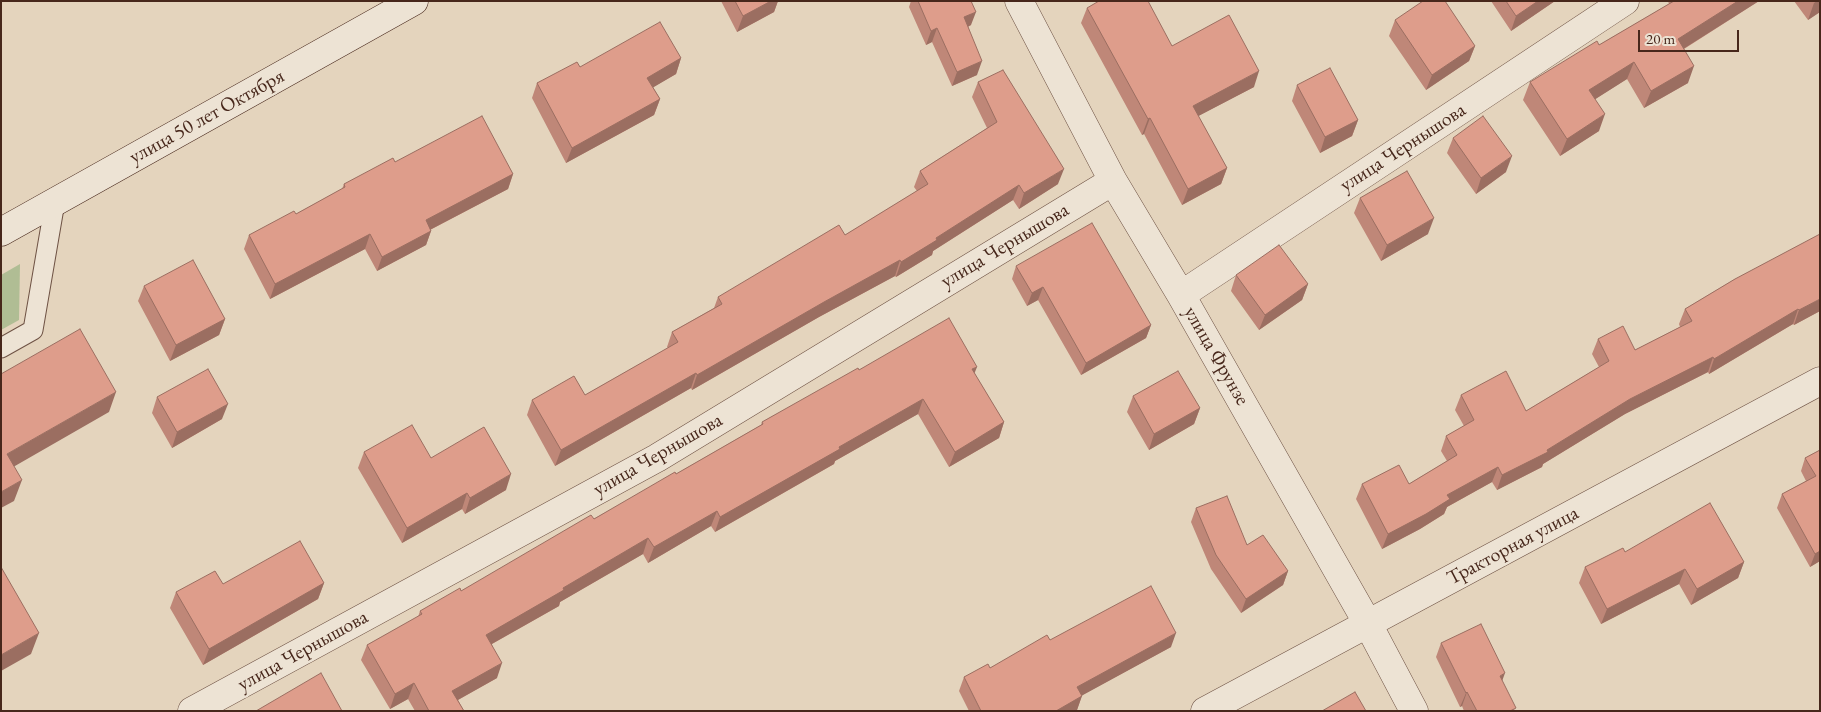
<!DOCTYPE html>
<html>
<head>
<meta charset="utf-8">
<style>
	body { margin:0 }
	#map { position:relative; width:1821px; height:712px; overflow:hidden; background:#e4d4bd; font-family:"EB Garamond",serif }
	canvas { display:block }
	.frame { position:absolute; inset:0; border:2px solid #47271b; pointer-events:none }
	.scale { position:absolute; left:1638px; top:30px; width:101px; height:22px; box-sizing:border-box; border:2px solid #47271b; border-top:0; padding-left:6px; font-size:15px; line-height:18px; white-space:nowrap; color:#47271b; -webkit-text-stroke:4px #ede3d4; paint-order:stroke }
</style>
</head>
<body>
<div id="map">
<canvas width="1821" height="712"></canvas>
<div class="frame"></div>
<div class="scale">20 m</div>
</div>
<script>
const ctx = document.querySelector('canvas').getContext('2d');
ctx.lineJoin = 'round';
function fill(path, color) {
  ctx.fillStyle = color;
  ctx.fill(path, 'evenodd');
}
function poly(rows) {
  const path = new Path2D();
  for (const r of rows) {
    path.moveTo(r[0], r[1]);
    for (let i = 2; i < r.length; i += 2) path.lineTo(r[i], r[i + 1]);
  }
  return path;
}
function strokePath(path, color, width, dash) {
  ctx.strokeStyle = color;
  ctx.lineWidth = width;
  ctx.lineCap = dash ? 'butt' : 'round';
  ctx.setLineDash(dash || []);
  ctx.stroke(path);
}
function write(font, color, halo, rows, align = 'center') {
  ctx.font = font + ' "EB Garamond",serif';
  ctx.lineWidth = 4.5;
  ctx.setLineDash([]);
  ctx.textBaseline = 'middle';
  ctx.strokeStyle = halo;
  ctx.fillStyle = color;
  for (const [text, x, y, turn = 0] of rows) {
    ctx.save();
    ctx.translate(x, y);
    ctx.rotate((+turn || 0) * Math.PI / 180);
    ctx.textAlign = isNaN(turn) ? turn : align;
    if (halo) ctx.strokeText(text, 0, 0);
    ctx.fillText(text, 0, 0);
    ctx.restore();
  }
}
const green = poly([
	[20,264,19,320,1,330,1,275]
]);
const service = poly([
	[1,348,33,330,55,202]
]);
const minor = poly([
	[1019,1,1113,181,1181,295,1368,624,1414,711],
	[1181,295,1625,1],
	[192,711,657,458,1113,181],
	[1205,711,1820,381]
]);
const secondary = poly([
	[1,232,414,1]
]);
const wall = poly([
	[721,1,778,1,774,12,737,32],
	[911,1,971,1,971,25,968,27,977,75,952,86,932,42,926,45,909,7],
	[1491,1,1555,1,1511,31],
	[1668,1,1759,1,1684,49,1688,83,1644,108,1627,79,1595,99,1599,131,1560,156,1523,100,1530,82,1599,45,1669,4],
	[1794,1,1820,1,1820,12,1808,20],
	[1087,8,1172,46,1254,87,1198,116,1227,168,1221,184,1182,205,1144,134,1142,135,1081,23],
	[1395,20,1475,46,1469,61,1426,90,1389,36],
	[681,58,676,74,653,87,660,99,654,115,566,163,532,98,537,83,580,67],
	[978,82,1058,184,1019,209,1013,200,933,251,932,255,896,277,895,276,819,317,692,390,691,388,555,466,527,415,532,400,585,395,668,348,667,347,672,332,714,308,718,297,845,235,917,191,914,187,920,171,987,128,972,97],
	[1297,85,1358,120,1352,136,1320,153,1292,101],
	[1453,138,1506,172,1476,194,1447,153],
	[395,162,513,174,508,189,430,230,431,231,426,245,377,271,365,249,270,299,244,249,249,235,296,214,342,189,344,184],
	[1360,198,1428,234,1381,261,1354,213],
	[1016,266,1151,325,1146,338,1081,375,1038,300,1027,306,1012,279],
	[1236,275,1308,284,1302,300,1259,330,1231,291],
	[1735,279,1820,311,1794,325,1793,324,1709,374,1708,372,1625,414,1543,464,1542,467,1497,490,1492,482,1447,507,1444,514,1420,529,1382,549,1356,499,1362,484,1409,484,1447,461,1441,451,1446,436,1464,426,1455,410,1461,395,1526,411,1599,367,1592,354,1598,339,1635,350,1680,327,1679,324,1685,309],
	[144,286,225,319,219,335,170,361,138,301],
	[859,370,974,373,1004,422,999,438,949,467,918,414,835,461,834,464,715,532,711,526,648,563,643,554,560,602,559,606,492,644,497,678,458,700,464,711,415,711,408,699,390,709,361,660,367,645,418,617,420,611,461,591,676,474,761,425,762,422],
	[1133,396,1200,408,1194,424,1149,450,1127,412],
	[157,397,222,419,172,448,152,413],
	[1820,450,1820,561,1810,567,1777,508,1782,494,1806,481,1801,471,1805,458],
	[364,452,431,458,506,490,465,514,462,509,402,543,358,468],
	[1196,508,1247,545,1288,571,1283,585,1241,613,1211,569,1191,522],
	[1625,552,1744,562,1738,578,1691,605,1679,584,1601,624,1579,583,1585,567],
	[324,583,318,599,203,665,170,608,176,592,223,584],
	[1050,640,1171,647,1082,695,1077,710,1076,711,969,711,959,691,964,677,990,668],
	[1441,643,1502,682,1515,711,1464,711,1462,706,1460,707,1436,657]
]);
const shadedWall = poly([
	[771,1,778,1,774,12,737,32,743,16],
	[1538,1,1555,1,1511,31,1516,16],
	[1738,1,1759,1,1672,56,1678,39],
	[1817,1,1820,1,1820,12,1808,20,1814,3],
	[976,12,971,25,958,31,964,17],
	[937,28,932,42,926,45,931,31],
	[1475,46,1469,61,1426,90,1432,75],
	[681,58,676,74,642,94,647,78],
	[982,61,977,75,952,86,957,72],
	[1634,62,1627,79,1583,107,1589,90],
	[1694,66,1688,83,1644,108,1651,91],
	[1259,71,1254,87,1187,122,1193,106],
	[660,99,654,115,566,163,572,148],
	[1605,114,1599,131,1560,156,1567,139],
	[1150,118,1144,134,1142,135,1148,119],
	[1358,120,1352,136,1320,153,1325,137],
	[1512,156,1506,172,1476,194,1481,178],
	[1227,168,1221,184,1182,205,1188,189],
	[1064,169,1058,184,1019,209,1024,193],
	[513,174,508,189,420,235,426,220],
	[1019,185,1013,200,933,251,932,255,896,277,901,262,936,238],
	[1434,218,1428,234,1381,261,1387,245],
	[431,231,426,245,377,271,382,257],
	[370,234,365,249,270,299,275,284],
	[900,260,895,276,819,317,692,390,697,375,824,302],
	[1308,284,1302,300,1259,330,1265,315],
	[1043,287,1038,300,1027,306,1032,293],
	[1820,299,1820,311,1794,325,1799,310],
	[1798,309,1793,324,1709,374,1714,359],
	[225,319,219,335,170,361,176,345],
	[1151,325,1146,338,1081,375,1086,363],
	[1713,357,1708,372,1625,414,1543,464,1542,467,1497,490,1502,475,1547,450,1630,399],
	[977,367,971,382,972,369],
	[696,373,691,388,555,466,561,450],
	[116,392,109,412,1,474,7,454],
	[923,399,918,414,835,461,834,464,715,532,720,517,839,447],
	[228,404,222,419,172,448,177,432],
	[1200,408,1194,424,1149,450,1154,434],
	[1004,422,999,438,949,467,955,452],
	[1498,467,1492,482,1447,507,1444,514,1420,529,1382,549,1388,534,1447,495],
	[511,474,506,490,465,514,470,498],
	[22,480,14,501,1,508,1,492],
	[467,493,462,509,402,543,407,528],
	[717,511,711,526,648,563,654,547],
	[648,538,643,554,560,602,559,606,481,650,486,635,563,588],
	[1820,551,1820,561,1810,567,1815,554],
	[1744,562,1738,578,1691,605,1697,589],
	[1685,569,1679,584,1601,624,1607,609],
	[1288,571,1283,585,1241,613,1246,599],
	[324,583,318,599,203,665,209,649],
	[39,633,31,654,1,671,1,655],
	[1176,633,1171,647,1072,701,1077,687],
	[502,663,497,678,447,706,452,691],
	[1505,673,1500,687,1500,676],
	[414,683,408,699,390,709,395,694],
	[1467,692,1462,706,1460,707,1466,693],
	[1082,696,1077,710,1076,711,1056,711]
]);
const building = poly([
	[735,1,771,1,743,16,735,1],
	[918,1,971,1,976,12,964,17,982,61,957,72,937,28,931,31,918,1],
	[1099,1,1148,1,1172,46,1229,15,1259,71,1193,106,1227,168,1188,189,1150,118,1148,119,1087,8,1099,1],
	[1423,1,1445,1,1475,46,1432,75,1395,20,1423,1],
	[1506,1,1538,1,1516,16,1506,1],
	[1674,1,1738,1,1678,39,1694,66,1651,91,1634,62,1589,90,1605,114,1567,139,1530,82,1597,41,1599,45,1674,1],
	[660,22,681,58,647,78,660,99,572,148,537,83,577,62,580,67,660,22],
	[1330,68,1358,120,1325,137,1297,85,1330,68],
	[1003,70,1064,169,1024,193,1019,185,936,238,937,240,901,262,900,260,824,302,697,375,696,373,561,450,532,400,574,376,585,395,678,342,672,332,722,304,718,297,839,225,845,235,928,184,920,171,997,122,978,82,1003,70],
	[482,116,513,174,426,220,431,231,382,257,370,234,275,284,249,235,294,211,296,214,345,187,344,184,393,158,395,162,482,116],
	[1483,116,1512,156,1481,178,1453,138,1483,116],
	[1407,171,1434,218,1387,245,1360,198,1407,171],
	[1092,223,1151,325,1086,363,1043,287,1032,293,1016,266,1092,223],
	[1820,234,1820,299,1799,310,1798,309,1714,359,1713,357,1630,399,1547,450,1548,452,1502,475,1498,467,1447,495,1450,499,1426,514,1388,534,1362,484,1399,465,1409,484,1457,455,1446,436,1474,420,1461,395,1506,371,1526,411,1609,361,1598,339,1623,326,1635,350,1692,321,1685,309,1735,279,1820,234],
	[1279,245,1308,284,1265,315,1236,275,1279,245],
	[193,260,225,319,176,345,144,286,193,260],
	[949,318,977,367,972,369,1004,422,955,452,923,399,839,447,840,449,720,517,717,511,654,547,648,538,563,588,564,590,486,635,502,663,452,691,464,711,429,711,414,683,395,694,367,645,422,614,420,611,460,588,461,591,591,515,594,519,675,472,676,474,763,424,762,422,858,368,859,370,949,318],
	[80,329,116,392,7,454,22,480,1,492,1,374,80,329],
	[208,369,228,404,177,432,157,397,208,369],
	[1178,371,1200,408,1154,434,1133,396,1178,371],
	[412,425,431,458,484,427,511,474,470,498,467,493,407,528,364,452,412,425],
	[1820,450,1820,551,1815,554,1782,494,1816,476,1805,458,1820,450],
	[1227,496,1247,545,1263,535,1288,571,1246,599,1216,555,1196,508,1227,496],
	[1710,503,1744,562,1697,589,1685,569,1607,609,1585,567,1623,548,1625,552,1710,503],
	[300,541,324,583,209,649,176,592,215,571,223,584,300,541],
	[1,567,39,633,1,655,1,567],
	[1151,586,1176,633,1077,687,1082,696,1056,711,981,711,964,677,988,664,990,668,1047,635,1050,640,1151,586],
	[1481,624,1505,673,1500,676,1516,708,1510,711,1477,711,1467,692,1466,693,1441,643,1481,624],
	[321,673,342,711,256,711,321,673],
	[1355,692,1366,711,1322,711,1355,692]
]);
const streetNames = [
	["улица 50 лет Октября",207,117,-29],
	["улица Чернышова",1403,148,-33],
	["улица Чернышова",1005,246,-31],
	["улица Фрунзе",1216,356,60],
	["улица Чернышова",658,455,-30],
	["Тракторная улица",1513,546,-28],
	["улица Чернышова",303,651,-29]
];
fill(green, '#b0bd94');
strokePath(service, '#6e5244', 21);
strokePath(minor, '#6e5244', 29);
strokePath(secondary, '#47271b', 29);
strokePath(service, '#ede3d4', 19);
strokePath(minor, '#ede3d4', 28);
strokePath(secondary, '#ede3d4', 28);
fill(wall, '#bf8778');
fill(shadedWall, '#9b6e61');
fill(building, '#de9d8b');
strokePath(building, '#9b6e61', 1);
write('20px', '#47271b', '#ede3d4', streetNames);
</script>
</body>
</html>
